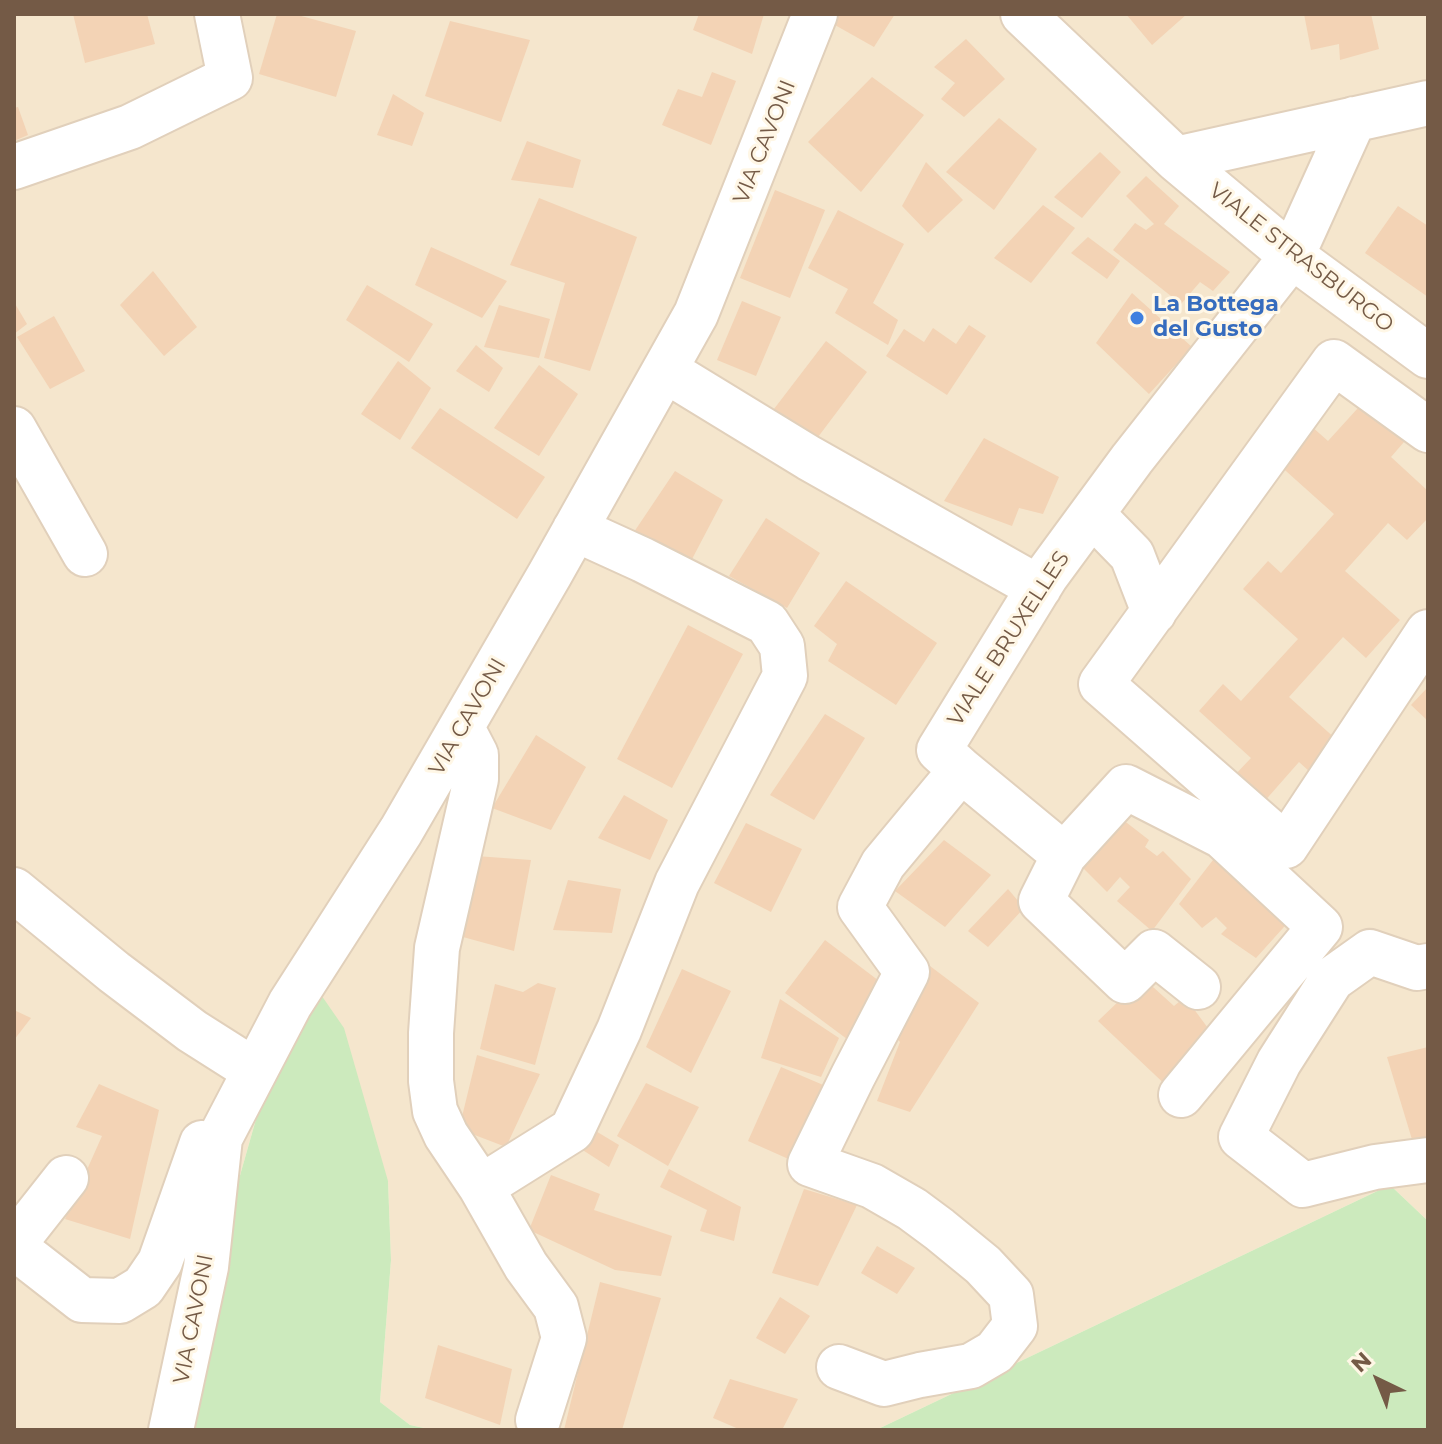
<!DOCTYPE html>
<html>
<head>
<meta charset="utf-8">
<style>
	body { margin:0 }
	#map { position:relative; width:1442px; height:1444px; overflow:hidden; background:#fdf4df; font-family:Montserrat,sans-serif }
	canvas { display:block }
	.frame { position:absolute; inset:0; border:16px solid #745a46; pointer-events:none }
	.north { position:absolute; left:1338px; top:1340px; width:80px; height:80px; -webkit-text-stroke:6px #fff7e6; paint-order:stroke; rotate:317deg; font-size:22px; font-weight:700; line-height:32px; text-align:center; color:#745a46 }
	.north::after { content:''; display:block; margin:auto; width:28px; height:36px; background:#745a46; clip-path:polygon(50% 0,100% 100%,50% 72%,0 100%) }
</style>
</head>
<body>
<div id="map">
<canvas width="1442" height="1444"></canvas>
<div class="frame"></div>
<div class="north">N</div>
</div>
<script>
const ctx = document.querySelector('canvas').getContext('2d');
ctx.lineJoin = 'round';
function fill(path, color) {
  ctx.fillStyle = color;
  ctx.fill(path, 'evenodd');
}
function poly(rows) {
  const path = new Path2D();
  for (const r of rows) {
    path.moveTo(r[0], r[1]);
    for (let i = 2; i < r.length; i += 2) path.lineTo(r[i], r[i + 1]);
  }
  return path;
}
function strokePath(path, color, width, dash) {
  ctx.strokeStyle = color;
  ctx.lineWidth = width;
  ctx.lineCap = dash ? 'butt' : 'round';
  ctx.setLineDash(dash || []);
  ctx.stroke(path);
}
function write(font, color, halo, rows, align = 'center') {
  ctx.font = font + ' Montserrat,sans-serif';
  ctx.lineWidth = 6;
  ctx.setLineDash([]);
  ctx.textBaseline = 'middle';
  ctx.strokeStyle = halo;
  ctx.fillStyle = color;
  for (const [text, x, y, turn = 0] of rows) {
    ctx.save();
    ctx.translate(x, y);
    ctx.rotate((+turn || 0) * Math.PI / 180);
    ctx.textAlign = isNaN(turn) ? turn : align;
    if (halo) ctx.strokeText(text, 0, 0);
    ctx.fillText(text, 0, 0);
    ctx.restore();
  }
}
const residential = poly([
	[14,14,1428,14,1428,1221,1390,1185,876,1430,433,1430,410,1425,380,1402,391,1260,388,1181,264,1091,239,1179,214,1321,191,1430,14,1430]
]);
const green = poly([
	[317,989,344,1028,388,1181,391,1260,380,1402,410,1425,433,1430,191,1430,214,1321,239,1179,264,1091],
	[1390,1185,1428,1221,1428,1430,876,1430]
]);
const building = poly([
	[73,14,147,14,155,44,85,63],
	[277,14,294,14,356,31,336,97,259,74],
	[699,14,764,14,752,54,693,30],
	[830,14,895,14,874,47,826,20],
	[1126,14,1187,14,1152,45],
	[1304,14,1371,14,1379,49,1340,60,1339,44,1311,50],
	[450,21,530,40,501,122,425,96],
	[966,39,1005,79,964,117,941,99,955,83,934,67],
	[712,72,736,81,711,145,662,125,678,89,702,97],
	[872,77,924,115,861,192,808,142],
	[393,94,424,113,412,146,377,135],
	[18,107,28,135,14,141,14,108],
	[999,118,1037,149,994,210,946,172],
	[527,141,581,160,573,188,511,180],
	[1100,152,1121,172,1082,218,1054,197],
	[926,162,963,200,928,233,902,206],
	[1146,176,1179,206,1164,224,1230,272,1213,291,1200,282,1181,304,1113,250,1135,223,1146,230,1154,224,1126,196],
	[775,190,825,210,790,298,740,278],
	[539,198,637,237,590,371,544,358,565,283,510,265],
	[1043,205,1075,228,1031,283,994,258],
	[1398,206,1428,226,1428,297,1365,253],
	[838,210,904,244,873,303,898,320,888,345,835,313,848,289,808,268],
	[1088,237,1120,261,1107,279,1071,253],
	[431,247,507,281,482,318,415,285],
	[153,271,197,327,164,356,120,305],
	[367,285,433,324,409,362,346,320],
	[1132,293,1192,347,1149,394,1096,343],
	[742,301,781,317,756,376,717,360],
	[14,302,27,324,14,334],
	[499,305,550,319,539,358,484,347],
	[54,316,85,371,50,389,17,337],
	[969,325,986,336,947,395,886,356,904,329,924,342,933,328,956,344],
	[826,341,867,372,815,441,774,409],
	[476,345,503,368,489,392,456,371],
	[398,361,431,388,400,440,361,414],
	[539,365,578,394,539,456,494,428],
	[1368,397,1410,435,1391,457,1428,491,1428,518,1407,540,1388,523,1345,571,1400,620,1366,658,1343,637,1289,697,1347,749,1319,780,1299,762,1262,804,1233,777,1251,758,1199,711,1223,684,1241,701,1298,639,1243,589,1268,561,1281,573,1334,514,1277,463,1311,426,1328,441],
	[440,408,545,477,517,519,411,448],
	[984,438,1059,477,1043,514,1019,508,1012,526,944,501],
	[675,471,723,500,691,561,634,532],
	[766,518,820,553,787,608,729,576],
	[846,581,937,643,896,705,828,661,837,644,814,626],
	[688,625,743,654,672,788,617,759],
	[1428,687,1428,721,1411,705],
	[825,714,865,738,814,820,770,795],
	[536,735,586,767,551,830,492,808],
	[624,795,668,820,650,860,598,838],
	[1118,816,1149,840,1145,847,1157,856,1163,851,1191,879,1152,931,1117,901,1130,887,1120,877,1107,892,1077,862],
	[746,823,802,849,771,912,714,883],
	[944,840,991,875,945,927,895,891],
	[1220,851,1292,918,1256,958,1221,934,1227,928,1216,917,1202,928,1179,904],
	[476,856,531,860,514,951,463,937],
	[568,880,621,889,612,933,553,930],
	[1008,889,1024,908,988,947,968,931],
	[825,940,887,987,847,1039,785,993],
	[926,963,979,1003,910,1112,877,1101,900,1042,885,1025],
	[682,969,731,991,691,1073,646,1047],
	[1143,978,1174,1006,1185,997,1216,1039,1172,1091,1098,1021],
	[538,983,556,988,535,1065,480,1049,495,984,523,992],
	[780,999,839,1038,821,1077,761,1058],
	[14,1010,31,1018,14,1040],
	[1428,1047,1428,1141,1414,1146,1387,1057],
	[477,1055,540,1074,506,1147,459,1129],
	[781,1067,835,1090,802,1165,748,1141],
	[646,1083,699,1107,668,1166,617,1136],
	[99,1084,159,1110,130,1239,65,1219,102,1136,76,1127],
	[589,1127,619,1145,609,1167,578,1147],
	[669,1169,741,1207,734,1241,700,1231,707,1210,660,1187],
	[551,1175,600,1194,594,1210,672,1236,661,1276,615,1270,529,1230],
	[804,1189,857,1205,818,1286,772,1273],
	[877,1246,915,1268,897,1294,861,1273],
	[600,1282,661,1298,622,1430,564,1430],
	[780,1297,810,1316,785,1354,756,1338],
	[438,1345,512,1369,500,1425,425,1398],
	[730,1379,798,1399,782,1430,741,1430,713,1418]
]);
const minor = poly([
	[1023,14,1176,159,1428,103],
	[1176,159,1292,256,1428,356],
	[14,167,130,127,230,78,217,14],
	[665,370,809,458,1039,588],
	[14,429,85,554],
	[1428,430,1334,362,1101,684,1286,846,1428,632],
	[1092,514,1132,555,1154,612],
	[462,728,476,755,476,779,437,948,431,1033,431,1081,435,1111,446,1135,481,1187,526,1266,556,1307,564,1338,538,1420],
	[961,770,1064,855,1041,901,1125,981,1154,952,1198,987],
	[1064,855,1126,787,1222,836,1320,927,1181,1095],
	[14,890,114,972,192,1031,255,1071],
	[1428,966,1417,968,1370,952,1332,979,1279,1062,1241,1137,1303,1185,1375,1167,1428,1160],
	[481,1187,572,1130,619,1030,677,883,785,676,782,646,767,623,643,560,575,529],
	[14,1244,66,1178],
	[14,1247,82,1300,120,1301,143,1287,160,1262,202,1143],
	[839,1367,884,1384,920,1375,971,1366,995,1352,1015,1326,1011,1295,983,1265,939,1229,912,1209,872,1186,810,1164,853,1076,907,972,860,907,883,864,961,770,939,750,1046,576,1132,459,1292,256,1354,119],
	[171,1430,206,1267,220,1138,290,1004,401,831,550,574,696,314,815,14]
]);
const markers = [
	[1137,318,8,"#3f7fe0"]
];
const streetNames = [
	["VIA CAVONI",765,142,-68],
	["VIALE STRASBURGO",1301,258,38],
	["VIALE BRUXELLES",1009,639,-57],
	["VIA CAVONI",468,717,-60],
	["VIA CAVONI",194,1319,-79]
];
const shopNames = [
	["La Bottega",1153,305],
	["del Gusto",1153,330]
];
fill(residential, '#f5e6cd');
fill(green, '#cceabd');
fill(building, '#f3d3b5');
strokePath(minor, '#e1d0bb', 48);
strokePath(minor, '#fff', 44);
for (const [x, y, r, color] of markers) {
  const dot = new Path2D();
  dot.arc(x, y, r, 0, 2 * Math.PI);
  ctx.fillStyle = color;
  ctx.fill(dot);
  strokePath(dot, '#fff7e6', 3);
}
write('22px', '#745a46', '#fff7e6', streetNames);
write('bold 22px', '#366cbe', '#fff7e6', shopNames, 'left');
</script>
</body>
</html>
